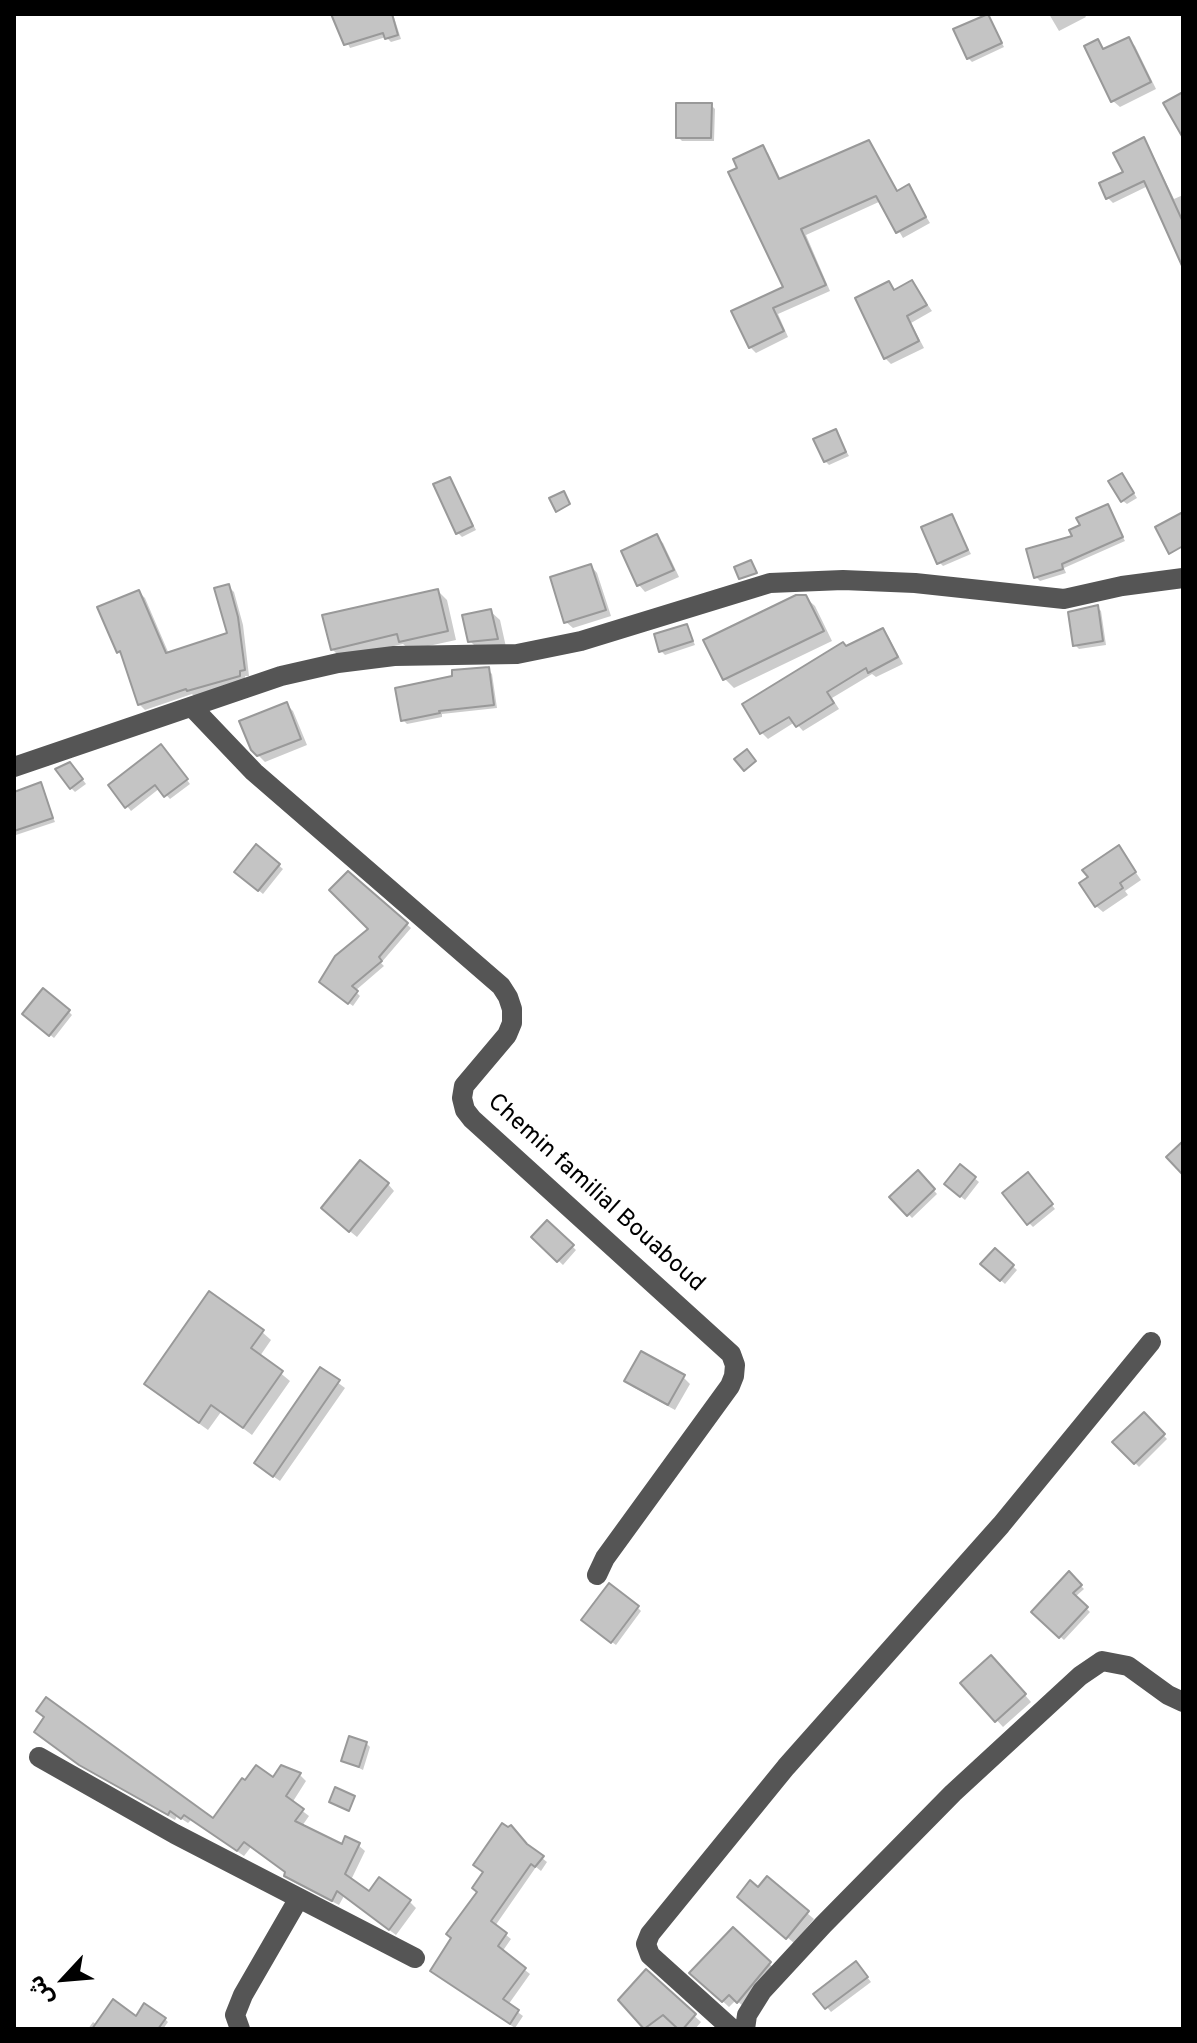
<!DOCTYPE html>
<html>
<head>
<meta charset="utf-8">
<style>
	body { margin:0 }
	#map { position:relative; width:1197px; height:2043px; overflow:hidden; background:#fff; font-family:Overpass,"Noto Sans Arabic",sans-serif }
	canvas { display:block }
	.frame { position:absolute; inset:0; border:16px solid #000; pointer-events:none }
	.north { position:absolute; left:24px; top:1939px; width:80px; height:80px; -webkit-text-stroke:6px #fff; paint-order:stroke; rotate:244deg; font-size:22px; font-weight:700; line-height:32px; text-align:center; color:#000 }
	.north::after { content:''; display:block; margin:auto; width:28px; height:36px; background:#000; clip-path:polygon(50% 0,100% 100%,50% 72%,0 100%) }
</style>
</head>
<body>
<div id="map">
<canvas width="1197" height="2043"></canvas>
<div class="frame"></div>
<div class="north">ش</div>
</div>
<script>
const ctx = document.querySelector('canvas').getContext('2d');
ctx.lineJoin = 'round';
function fill(path, color) {
  ctx.fillStyle = color;
  ctx.fill(path, 'evenodd');
}
function poly(rows) {
  const path = new Path2D();
  for (const r of rows) {
    path.moveTo(r[0], r[1]);
    for (let i = 2; i < r.length; i += 2) path.lineTo(r[i], r[i + 1]);
  }
  return path;
}
function strokePath(path, color, width, dash) {
  ctx.strokeStyle = color;
  ctx.lineWidth = width;
  ctx.lineCap = dash ? 'butt' : 'round';
  ctx.setLineDash(dash || []);
  ctx.stroke(path);
}
function write(font, color, halo, rows, align = 'center') {
  ctx.font = font + ' Overpass,sans-serif';
  ctx.lineWidth = 8;
  ctx.setLineDash([]);
  ctx.textBaseline = 'middle';
  ctx.strokeStyle = halo;
  ctx.fillStyle = color;
  for (const [text, x, y, turn = 0] of rows) {
    ctx.save();
    ctx.translate(x, y);
    ctx.rotate((+turn || 0) * Math.PI / 180);
    ctx.textAlign = isNaN(turn) ? turn : align;
    if (halo) ctx.strokeText(text, 0, 0);
    ctx.fillText(text, 0, 0);
    ctx.restore();
  }
}
const shadow = poly([
	[333,14,393,14,401,39,391,42,386,37,350,48],
	[1049,14,1084,14,1086,17,1059,31],
	[988,16,1004,47,972,62,968,58],
	[1128,39,1135,46,1156,89,1120,107,1113,101,1098,41,1105,50],
	[711,105,715,109,714,141,682,141,678,137],
	[1143,140,1148,145,1174,199,1183,195,1183,248,1148,186,1113,203,1108,198,1126,173],
	[869,142,898,192,908,187,930,223,903,238,881,201,806,235,830,291,778,314,788,337,756,353,750,347,734,312,786,288,740,168,762,147,768,153,781,180],
	[912,282,932,311,911,323,924,348,891,364,885,358,889,283,896,292],
	[835,431,849,456,829,465,825,461],
	[450,479,476,530,462,537,458,533],
	[1125,479,1137,498,1127,504,1123,501],
	[1107,506,1125,541,1064,568,1066,573,1040,581,1036,577],
	[951,516,971,554,943,566,939,562],
	[657,537,663,543,679,577,645,592,639,585],
	[591,566,597,573,611,616,573,628,566,622],
	[228,586,234,592,243,625,249,676,245,676,245,682,194,696,192,694,145,710,139,704,123,656,118,652,139,592,145,598,169,654,229,634],
	[438,591,447,600,456,640,410,650,403,644,341,658,332,649],
	[805,597,815,606,832,641,734,688,725,679],
	[1097,607,1101,611,1106,645,1079,649,1075,645],
	[490,611,500,620,506,647,479,650,470,641],
	[687,626,695,645,665,655,661,651],
	[883,630,888,636,903,664,876,677,872,674,832,698,839,709,803,731,795,722,768,739,762,733,745,705],
	[488,670,492,674,497,708,442,714,442,717,407,724,403,720],
	[286,704,293,711,307,745,265,762,252,749],
	[164,750,190,784,170,799,160,788,131,811,110,785],
	[74,768,86,784,75,792,71,788],
	[40,785,55,822,16,835,14,794],
	[257,847,283,869,263,894,240,875],
	[1119,848,1141,880,1125,891,1128,895,1103,912,1096,906],
	[348,873,411,928,381,963,384,966,355,991,360,996,353,1006,325,986,371,930],
	[68,1011,72,1015,54,1038,29,1018],
	[960,1166,979,1182,965,1200,950,1188],
	[918,1173,937,1194,912,1218,892,1197],
	[1031,1179,1055,1209,1033,1227,1029,1223],
	[388,1184,394,1191,357,1237,330,1215],
	[547,1222,576,1250,563,1265,533,1237],
	[995,1250,1017,1270,1005,1284,983,1264],
	[262,1332,271,1340,260,1356,290,1381,252,1435,221,1412,208,1430,155,1392],
	[321,1370,345,1388,280,1481,263,1469],
	[683,1377,690,1384,675,1410,633,1387,627,1381],
	[1144,1415,1167,1439,1139,1467,1115,1442],
	[1069,1574,1084,1589,1075,1597,1090,1612,1064,1640,1033,1612],
	[637,1607,641,1611,616,1645,587,1624],
	[998,1664,1031,1702,1003,1727,963,1683],
	[36,1732,214,1821,273,1780,282,1767,300,1775,306,1781,292,1803,309,1816,302,1826,343,1846,358,1845,365,1851,351,1880,369,1894,410,1902,416,1908,396,1935,344,1896,339,1905,292,1881,287,1873,251,1847,244,1856,191,1820,188,1823,177,1816,175,1820,87,1770],
	[366,1743,370,1747,363,1770,343,1760],
	[528,1847,547,1862,541,1871,536,1867,495,1926,511,1939,502,1952,530,1974,508,2005,523,2016,515,2028,438,1976],
	[767,1879,814,1919,794,1943,746,1903],
	[733,1930,776,1970,745,2008,736,2000,729,2007,692,1973],
	[860,1968,871,1982,831,2012,816,1994],
	[646,1972,701,2022,695,2029,647,2029,621,2000],
	[136,2018,165,2019,168,2022,163,2029,88,2029,93,2022,97,2025]
]);
const building = poly([
	[331,14,392,14,398,35,385,39,383,33,344,45,331,14],
	[988,14,1002,43,967,59,953,29,988,14],
	[1129,37,1151,82,1111,102,1084,46,1098,39,1103,49,1129,37],
	[1183,92,1183,138,1163,103,1183,92],
	[676,103,712,103,711,138,676,138,676,103],
	[1144,137,1183,222,1183,268,1144,181,1106,199,1099,183,1123,172,1113,153,1144,137],
	[869,140,897,191,909,184,926,217,896,233,876,196,801,229,826,285,773,308,784,331,749,348,731,311,783,287,728,172,737,168,733,159,763,145,779,179,869,140],
	[912,280,927,305,907,316,919,341,884,359,855,298,889,281,894,290,912,280],
	[836,429,846,452,824,462,813,439,836,429],
	[1122,473,1134,493,1121,502,1108,481,1122,473],
	[450,477,473,526,456,534,433,484,450,477],
	[564,491,570,504,556,512,549,498,564,491],
	[1108,504,1123,537,1062,564,1063,569,1034,578,1026,549,1072,536,1069,530,1080,525,1076,518,1108,504],
	[1183,512,1183,546,1169,554,1155,527,1183,512],
	[952,514,968,550,937,564,921,527,952,514],
	[657,534,674,570,637,586,621,551,657,534],
	[751,560,757,573,739,579,734,567,751,560],
	[591,564,606,610,564,623,550,577,591,564],
	[229,584,238,617,245,670,240,671,240,676,187,691,186,689,138,705,120,651,117,653,97,607,139,590,166,653,227,633,214,588,229,584],
	[438,589,448,631,399,642,397,634,331,650,322,615,438,589],
	[796,595,806,595,824,631,723,680,703,640,796,595],
	[1098,605,1103,641,1073,646,1068,612,1098,605],
	[491,609,498,639,468,642,462,615,491,609],
	[687,624,693,641,659,652,654,634,687,624],
	[883,628,898,657,868,673,866,668,827,692,834,703,796,727,789,717,760,734,742,704,843,642,846,646,883,628],
	[489,667,494,705,439,711,440,713,401,721,395,688,452,676,452,670,489,667],
	[287,702,301,739,257,756,251,750,239,721,287,702],
	[161,744,188,779,164,797,155,785,125,808,108,785,161,744],
	[747,749,756,761,744,771,734,759,747,749],
	[70,762,83,779,70,789,55,769,70,762],
	[41,782,53,818,14,831,14,792,41,782],
	[256,844,280,864,258,891,234,872,256,844],
	[1119,845,1136,872,1120,883,1123,888,1095,907,1079,883,1088,877,1082,870,1119,845],
	[348,871,408,923,379,957,382,961,352,986,358,991,348,1004,319,982,335,956,368,929,329,890,348,871],
	[43,988,70,1010,49,1036,22,1014,43,988],
	[1183,1141,1183,1175,1166,1157,1183,1141],
	[360,1160,389,1183,349,1232,321,1208,360,1160],
	[960,1164,976,1177,960,1197,944,1184,960,1164],
	[918,1170,935,1189,907,1216,889,1197,918,1170],
	[1028,1172,1053,1204,1027,1225,1002,1193,1028,1172],
	[547,1220,574,1245,557,1262,531,1237,547,1220],
	[995,1248,1014,1265,1000,1281,980,1264,995,1248],
	[209,1291,264,1330,251,1348,283,1371,243,1428,211,1405,199,1423,144,1384,209,1291],
	[641,1351,685,1375,668,1405,624,1381,641,1351],
	[320,1367,340,1380,273,1477,254,1463,320,1367],
	[1144,1412,1165,1434,1134,1464,1112,1442,1144,1412],
	[1069,1571,1082,1585,1073,1593,1088,1607,1059,1638,1031,1612,1069,1571],
	[609,1583,639,1606,611,1643,581,1620,609,1583],
	[991,1655,1026,1694,995,1722,960,1683,991,1655],
	[46,1697,213,1818,242,1778,245,1780,256,1765,273,1777,281,1765,301,1773,286,1796,304,1809,295,1821,342,1844,345,1836,360,1843,345,1874,369,1891,379,1877,411,1900,389,1930,337,1891,332,1901,284,1876,285,1872,244,1842,237,1851,184,1815,181,1819,170,1811,168,1815,79,1765,34,1732,44,1717,36,1711,46,1697],
	[349,1736,367,1742,359,1767,341,1761,349,1736],
	[335,1787,355,1796,349,1811,329,1802,335,1787],
	[502,1823,508,1827,511,1825,527,1844,544,1856,535,1867,531,1864,491,1921,507,1933,498,1946,526,1968,503,1999,519,2010,510,2024,430,1971,451,1938,446,1934,477,1892,472,1888,483,1872,473,1865,502,1823],
	[767,1876,809,1911,786,1939,737,1897,750,1880,758,1887,767,1876],
	[733,1927,771,1962,737,2003,729,1995,722,2002,689,1973,733,1927],
	[856,1961,868,1977,825,2009,813,1994,856,1961],
	[646,1969,696,2014,683,2029,678,2029,663,2015,644,2029,618,2000,646,1969],
	[113,1999,136,2016,144,2003,166,2018,158,2029,92,2029,113,1999]
]);
const minor = poly([
	[192,707,254,772,501,986,508,997,512,1009,512,1023,507,1035,464,1086,462,1098,465,1110,472,1119,731,1354,735,1365,734,1376,730,1386,605,1558,597,1575],
	[14,767,281,676,338,663,394,656,517,654,581,641,770,583,843,580,915,583,1064,599,1122,586,1183,578],
	[39,1757,175,1834,415,1958],
	[240,2029,235,2015,243,1995,299,1898],
	[732,2029,650,1955,646,1944,650,1934,786,1767,1001,1525,1151,1342],
	[745,2029,747,2015,762,1991,823,1925,953,1793,1080,1676,1102,1661,1128,1666,1168,1695,1183,1702]
]);
const streetNames = [
	["Chemin familial Bouaboud",595,1194,42]
];
fill(shadow, '#0003');
fill(building, '#c4c4c4');
strokePath(building, '#999', 2);
strokePath(minor, '#555', 20);
write('24px', '#000', '#fff', streetNames);
</script>
</body>
</html>
